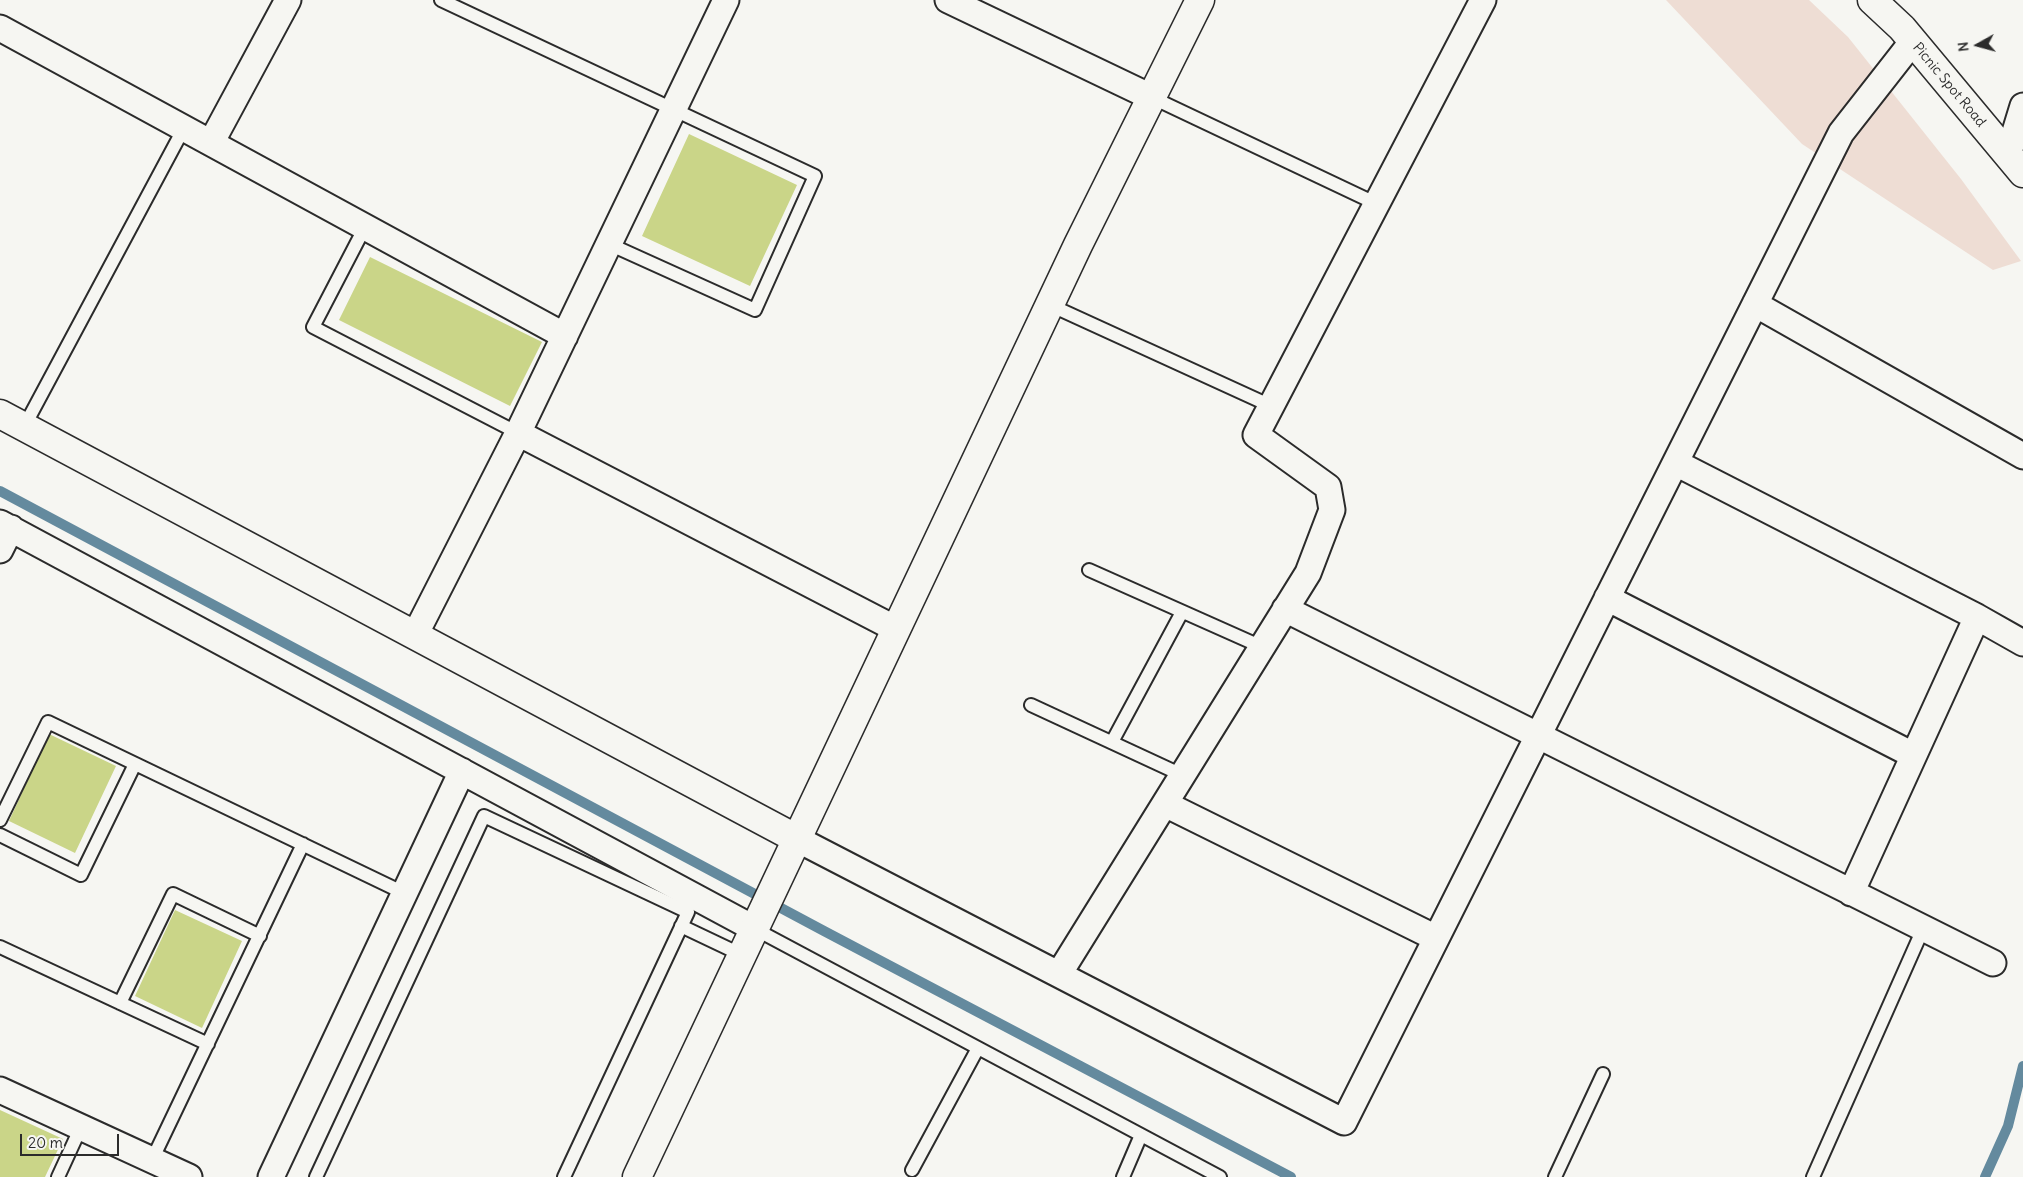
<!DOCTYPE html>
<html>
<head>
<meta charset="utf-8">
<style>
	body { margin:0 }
	#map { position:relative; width:2023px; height:1177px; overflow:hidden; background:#f6f6f2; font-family:Delius,sans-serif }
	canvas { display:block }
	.north { position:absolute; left:1953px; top:20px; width:50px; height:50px; -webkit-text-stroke:4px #f6f6f2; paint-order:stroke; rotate:263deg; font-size:14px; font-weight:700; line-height:20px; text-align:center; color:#2b2b2b }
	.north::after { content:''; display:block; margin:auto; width:18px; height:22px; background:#2b2b2b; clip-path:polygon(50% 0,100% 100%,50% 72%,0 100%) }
	.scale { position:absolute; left:20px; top:1134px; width:99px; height:22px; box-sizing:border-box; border:2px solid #2b2b2b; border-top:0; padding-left:6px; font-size:15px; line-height:18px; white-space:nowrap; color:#2b2b2b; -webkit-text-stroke:4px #f6f6f2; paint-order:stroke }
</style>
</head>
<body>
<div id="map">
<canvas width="2023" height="1177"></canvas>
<div class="north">N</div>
<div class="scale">20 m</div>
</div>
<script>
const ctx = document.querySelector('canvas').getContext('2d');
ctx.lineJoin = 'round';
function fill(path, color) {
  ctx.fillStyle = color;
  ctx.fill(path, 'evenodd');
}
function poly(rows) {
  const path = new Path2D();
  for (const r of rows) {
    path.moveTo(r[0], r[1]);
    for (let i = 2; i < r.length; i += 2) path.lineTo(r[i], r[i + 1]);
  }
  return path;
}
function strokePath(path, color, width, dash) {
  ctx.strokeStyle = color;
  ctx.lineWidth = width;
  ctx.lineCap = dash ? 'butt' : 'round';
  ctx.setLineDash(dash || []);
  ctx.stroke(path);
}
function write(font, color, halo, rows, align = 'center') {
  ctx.font = font + ' Delius,sans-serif';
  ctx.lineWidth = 4.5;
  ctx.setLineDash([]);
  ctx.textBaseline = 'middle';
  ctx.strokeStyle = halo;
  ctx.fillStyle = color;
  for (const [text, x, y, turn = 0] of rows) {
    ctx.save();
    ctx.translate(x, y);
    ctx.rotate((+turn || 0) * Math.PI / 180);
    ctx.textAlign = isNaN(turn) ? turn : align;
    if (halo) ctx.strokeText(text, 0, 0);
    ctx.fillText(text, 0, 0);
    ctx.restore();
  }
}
const built = poly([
	[1666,0,1809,0,1848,37,1961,179,2021,261,1993,270,1802,144]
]);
const green = poly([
	[689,134,797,185,750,286,642,236],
	[370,257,542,342,510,406,339,320],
	[49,734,116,766,75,853,9,821],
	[175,910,242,941,202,1028,135,996],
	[0,1110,63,1139,45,1177,0,1177]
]);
const stream = poly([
	[0,491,824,931,1291,1177],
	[1985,1177,2008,1126,2023,1066]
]);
const lane = poly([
	[441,0,815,176,755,310,609,244],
	[1151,97,1377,204],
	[365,227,313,327,518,433],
	[1050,305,1271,406],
	[24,427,184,128],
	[1089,570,1262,647],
	[1031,705,1182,775],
	[1112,742,1182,612],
	[0,820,48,722,404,893],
	[0,835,81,875,135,764],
	[681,926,742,955],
	[755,929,1220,1177],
	[0,947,208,1044],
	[120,1003,173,894,260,936],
	[152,1160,303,844],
	[912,1170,978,1048],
	[58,1177,81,1127],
	[316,1177,484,816,688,912,564,1177],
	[1123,1177,1141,1135],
	[1555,1177,1603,1074],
	[1813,1177,1923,929]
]);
const street = poly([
	[948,0,1151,97],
	[0,28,565,336],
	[211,143,288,0],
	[2008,155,2023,106],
	[1755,304,2023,456],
	[518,433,896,629],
	[1676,463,1977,617,2023,643],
	[0,523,755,929],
	[0,550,11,528],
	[1607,598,1913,755],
	[1285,609,1993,963],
	[415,635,518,433,726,0],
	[1165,804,1436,938],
	[797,839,1344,1122,1841,133,1913,41],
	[1851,893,1977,617],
	[1059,974,1308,573,1332,510,1328,487,1256,435,1483,0],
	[0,1090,189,1177],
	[271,1177,462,771]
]);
const secondary = poly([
	[1872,0,1902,28,2023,173],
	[0,414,797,839],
	[637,1177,1078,245,1200,0]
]);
const streetNames = [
	["Picnic Spot Road",1949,85,50]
];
fill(built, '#eeddd4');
fill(green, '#cad588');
strokePath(stream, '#648a9e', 10);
strokePath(lane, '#2b2b2b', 16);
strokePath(street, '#2b2b2b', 29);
strokePath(secondary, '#2b2b2b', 31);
strokePath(lane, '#f6f6f2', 12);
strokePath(street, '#f6f6f2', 25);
strokePath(secondary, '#f6f6f2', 28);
write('14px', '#2b2b2b', '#f6f6f2', streetNames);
</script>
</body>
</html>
